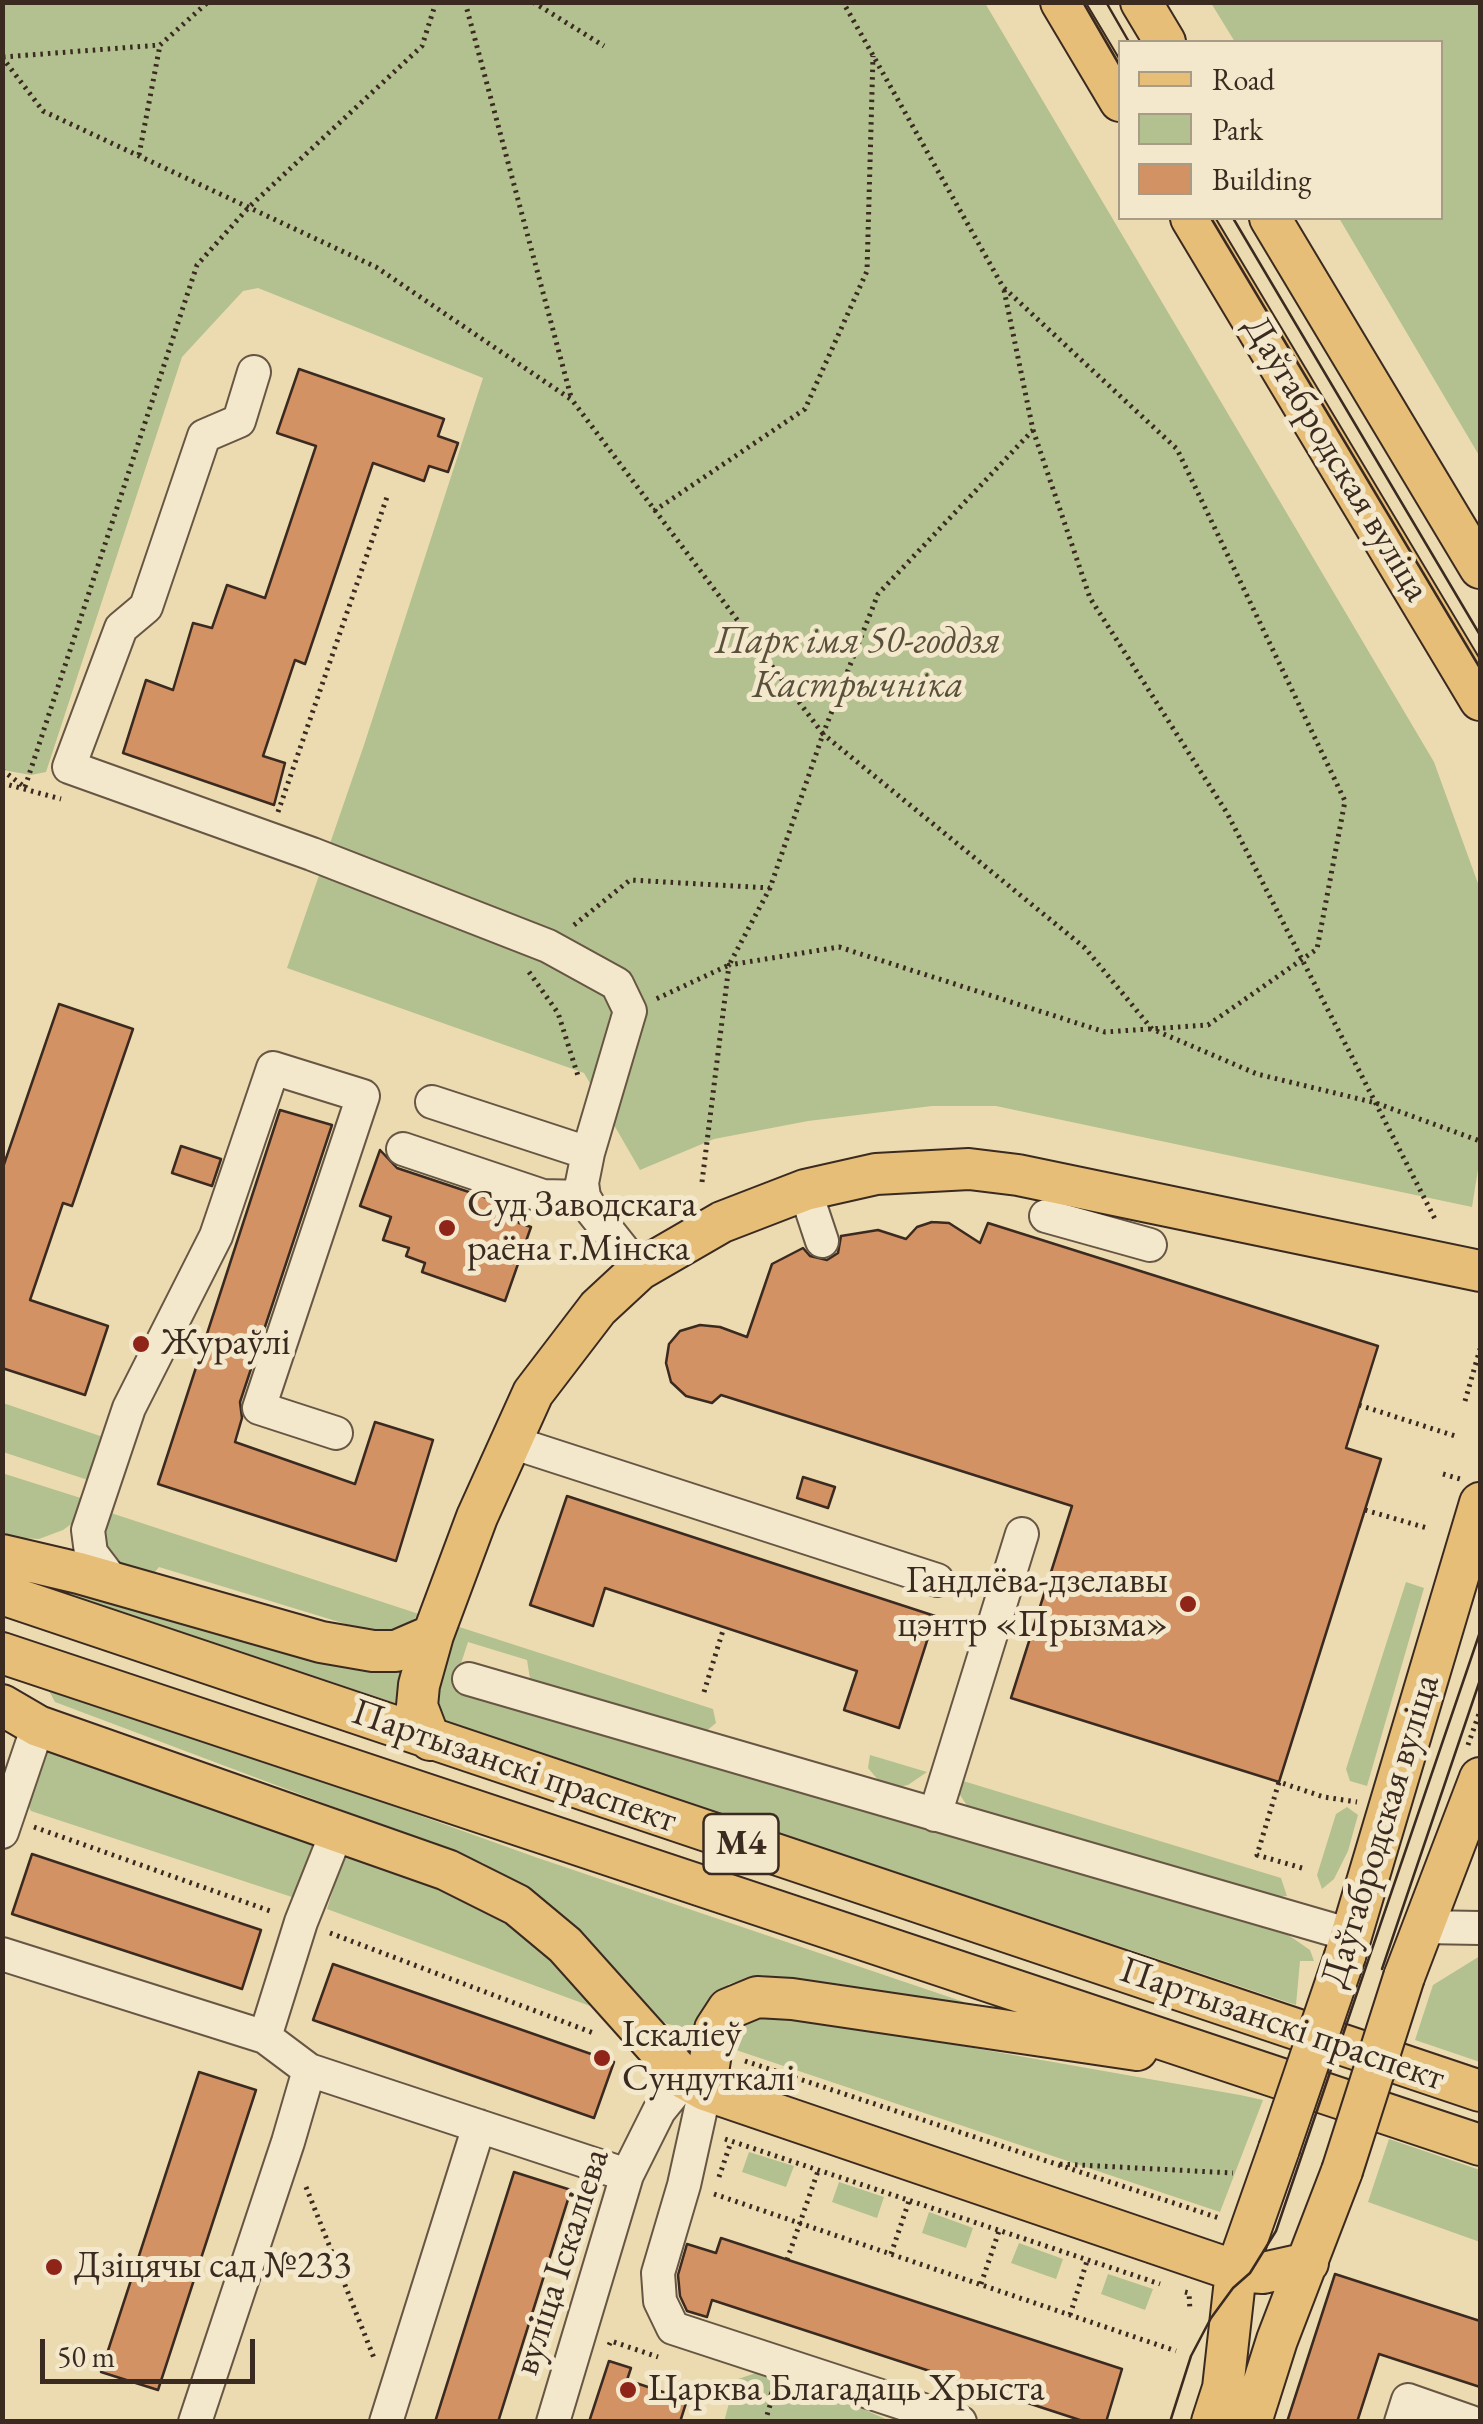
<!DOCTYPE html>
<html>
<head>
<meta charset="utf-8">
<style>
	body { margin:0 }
	#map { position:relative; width:1483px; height:2424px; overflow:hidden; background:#ecdbb0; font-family:"EB Garamond",serif }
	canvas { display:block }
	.frame { position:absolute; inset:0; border:5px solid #3b2a20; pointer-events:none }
	.legend { position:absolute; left:1118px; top:40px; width:325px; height:180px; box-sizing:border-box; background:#f3e8cc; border:2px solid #a99c87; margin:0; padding:12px 18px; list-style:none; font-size:30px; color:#3b2a20 }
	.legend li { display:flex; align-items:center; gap:20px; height:50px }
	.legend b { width:50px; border:2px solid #a99c87 }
	.scale { position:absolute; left:40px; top:2339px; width:215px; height:45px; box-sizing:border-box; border:5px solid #3b2a20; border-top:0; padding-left:12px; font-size:30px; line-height:35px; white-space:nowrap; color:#3b2a20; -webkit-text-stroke:8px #f3e8cc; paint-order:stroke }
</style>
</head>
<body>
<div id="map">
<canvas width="1483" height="2424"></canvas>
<div class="frame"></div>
<ul class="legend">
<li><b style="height:12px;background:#e6be78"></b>Road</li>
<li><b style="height:28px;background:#b2c18f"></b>Park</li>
<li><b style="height:28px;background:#d29264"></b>Building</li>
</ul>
<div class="scale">50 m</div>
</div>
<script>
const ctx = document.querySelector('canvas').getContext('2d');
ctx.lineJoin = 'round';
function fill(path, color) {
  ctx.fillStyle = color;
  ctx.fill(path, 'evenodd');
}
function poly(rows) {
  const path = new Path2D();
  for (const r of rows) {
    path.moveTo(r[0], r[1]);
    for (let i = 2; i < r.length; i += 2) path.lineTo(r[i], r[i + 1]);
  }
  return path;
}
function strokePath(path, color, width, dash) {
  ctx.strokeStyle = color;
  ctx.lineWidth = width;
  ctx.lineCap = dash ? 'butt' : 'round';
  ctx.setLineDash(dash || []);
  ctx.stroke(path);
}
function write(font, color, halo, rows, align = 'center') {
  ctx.font = font + ' "EB Garamond",serif';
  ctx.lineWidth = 10;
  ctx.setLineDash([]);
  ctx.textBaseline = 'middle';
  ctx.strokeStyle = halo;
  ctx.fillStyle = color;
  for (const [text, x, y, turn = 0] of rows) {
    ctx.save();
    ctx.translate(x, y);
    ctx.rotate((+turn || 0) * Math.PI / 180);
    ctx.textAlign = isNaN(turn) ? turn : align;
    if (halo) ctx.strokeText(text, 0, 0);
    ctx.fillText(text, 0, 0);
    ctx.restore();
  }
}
const green = poly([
	[2,3,985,3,1434,762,1480,889,1480,1157,1472,1207,996,1106,932,1106,808,1121,714,1139,640,1170,584,1073,287,968,364,745,483,378,258,288,243,291,182,357,46,772,31,775,3,770],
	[1211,3,1480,3,1480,457,1339,218,1440,218,1440,42,1235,42],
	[3,1403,112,1440,97,1483,3,1452],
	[2,1473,87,1500,81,1517,63,1530,39,1539,3,1537],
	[111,1513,419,1614,400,1633,385,1636,159,1567,150,1578,132,1576,100,1550,102,1522],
	[51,1582,413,1659,404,1706,47,1587],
	[1406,1582,1424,1588,1367,1786,1350,1781,1346,1769],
	[450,1624,713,1709,716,1723,704,1733,531,1685,527,1660,468,1642,453,1688,1281,1930,1310,1950,1314,1961,1300,1961,1296,2005,449,1723,436,1716,424,1688],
	[43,1680,535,1857,964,2002,960,2007,761,1975,729,1984,703,2011,693,2029,667,2024,644,2012,518,1886,483,1863,55,1702],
	[53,1747,322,1834,298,1899,31,1811,26,1802,40,1755],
	[870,1755,927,1772,908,1785,899,1787,879,1781,868,1768],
	[960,1780,1281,1878,1287,1896,1273,1897,968,1807,958,1792],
	[1347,1807,1358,1815,1348,1851,1334,1879,1322,1889,1317,1875,1336,1814],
	[348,1844,513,1917,601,2010,327,1909],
	[1480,1956,1480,2062,1415,2040,1433,1985],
	[792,2016,1240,2095,1263,2100,1220,2212,730,2048,731,2037,739,2025,752,2017],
	[1389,2139,1480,2170,1480,2242,1368,2202],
	[749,2152,794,2166,786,2187,742,2172],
	[839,2182,884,2197,877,2218,832,2202],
	[929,2212,973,2228,966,2248,922,2233],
	[1019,2243,1063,2259,1056,2279,1011,2263],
	[1108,2274,1153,2289,1145,2310,1101,2294],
	[765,2370,797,2380,890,2421,724,2422,735,2380]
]);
const building = poly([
	[299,369,444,419,438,436,458,443,448,472,429,466,424,481,373,463,305,664,295,660,263,756,285,763,274,805,123,753,146,680,173,690,193,623,212,628,227,585,265,598,316,446,277,433,299,369],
	[59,1004,133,1029,72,1206,63,1203,30,1300,108,1326,85,1395,2,1368,2,1170,59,1004],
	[280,1110,332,1125,240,1402,242,1418,235,1442,355,1484,375,1422,433,1440,396,1561,158,1484,280,1110],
	[181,1146,221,1159,212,1186,172,1173,181,1146],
	[380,1150,397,1168,523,1210,519,1223,531,1227,505,1301,422,1272,425,1263,406,1256,409,1248,383,1240,391,1217,360,1206,380,1150],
	[932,1222,949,1223,980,1243,988,1223,1378,1346,1346,1448,1381,1459,1279,1782,1011,1698,1072,1506,721,1395,712,1403,686,1396,671,1382,666,1363,669,1344,680,1331,700,1325,720,1327,747,1337,772,1264,803,1248,810,1256,827,1260,838,1253,841,1236,878,1230,906,1239,917,1227,932,1222],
	[803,1477,835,1487,828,1508,797,1498,803,1477],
	[567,1496,935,1616,899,1728,844,1710,857,1671,605,1588,593,1626,530,1605,567,1496],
	[32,1854,261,1930,242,1989,12,1914,32,1854],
	[333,1964,614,2062,594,2118,313,2020,333,1964],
	[199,2072,256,2090,158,2390,101,2372,199,2072],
	[514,2172,571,2190,498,2422,435,2422,514,2172],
	[721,2238,1122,2369,1106,2422,1086,2422,712,2300,707,2317,687,2311,680,2296,678,2275,687,2244,716,2253,721,2238],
	[1335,2274,1480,2321,1480,2387,1379,2354,1357,2422,1287,2422,1335,2274],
	[609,2361,631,2368,627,2380,687,2400,680,2422,589,2422,609,2361]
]);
const path = poly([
	[465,2,571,397],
	[533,2,604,46],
	[2,57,43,111,376,267,572,400,823,734,770,888,729,965,656,999],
	[3,57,160,45,208,2],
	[139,155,160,45],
	[1004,290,1033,430,878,594,823,734,1085,948,1152,1029,1257,1074,1376,1103,1480,1141],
	[1033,430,1090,598,1227,813,1435,1219],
	[654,511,805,409,867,271,873,56],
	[2,770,22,785],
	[2,783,61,799],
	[25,787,197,265,249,207,422,46,436,2],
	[278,812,388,494],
	[574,925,630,880,770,888],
	[529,972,558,1013,579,1079],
	[702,1182,729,965,839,947,1105,1032,1208,1025,1317,949,1345,801,1177,449,1003,287,843,2],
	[1465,1401,1480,1349],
	[1359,1405,1455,1436],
	[1443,1474,1460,1479],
	[1365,1510,1427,1528],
	[704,1692,724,1627],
	[1468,1745,1480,1711],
	[34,1827,273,1912],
	[1302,1868,1257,1855,1279,1782,1324,1797,1357,1802],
	[330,1933,596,2034],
	[745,2061,1219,2218],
	[725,2139,1160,2284],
	[1060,2164,1233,2173],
	[719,2177,731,2142],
	[306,2187,374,2358],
	[714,2194,1176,2351],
	[891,2254,909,2201],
	[787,2260,818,2171],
	[981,2284,999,2231],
	[1185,2292,1189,2293,1190,2311],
	[1070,2315,1087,2261],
	[609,2345,611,2341,658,2357],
	[765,2422,773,2395,768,2393]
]);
const minor = poly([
	[254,372,239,421,204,436,146,607,121,628,69,767,312,854,548,946,617,984,630,1011,588,1153,582,1183,584,1197,593,1212,639,1270],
	[432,1102,588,1153],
	[403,1149,543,1196,584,1197],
	[805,1190,822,1241],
	[1046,1216,1150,1245],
	[508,1441,937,1580],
	[113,1582,91,1553,88,1530,129,1408,216,1236,273,1068,363,1096,259,1408,336,1433],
	[469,1679,1351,1935],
	[935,1815,1022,1534],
	[2,1832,38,1726],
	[1423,1927,1480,1928],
	[2,1954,265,2037,309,2070,627,2175],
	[265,2037,301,1922,338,1829],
	[705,2090,684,2185,658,2273,660,2301,673,2328,960,2422],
	[195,2422,288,2142,309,2070],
	[386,2422,479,2126],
	[553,2422,627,2175,659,2111,685,2079],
	[1401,2422,1408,2400,1471,2422]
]);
const major = poly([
	[1061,2,1120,101],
	[1141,2,1165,42],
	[1191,218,1480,700],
	[1270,218,1480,568],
	[2,1555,79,1573,321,1642,373,1651,396,1651,433,1635],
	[2,1594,1480,2091],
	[2,1653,1480,2145],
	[2,1705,38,1726,447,1870,517,1905,565,1945,685,2079,705,2090,1236,2271,1263,2273,1308,2263],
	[430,1740,417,1706,419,1685,433,1635,477,1517,533,1393,598,1308,639,1270,722,1222,805,1190,876,1174,969,1169,1018,1175,1480,1271],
	[1345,1956,1480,1503],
	[1404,1977,1480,1778],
	[705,2090,715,2029,728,2009,757,1997,792,1999,1137,2050],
	[1212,2422,1223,2388,1236,2271,1279,2149],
	[1251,2422,1277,2340,1342,2171]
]);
const tram = poly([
	[1083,2,1120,66],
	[1106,2,1129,42],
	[1211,218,1480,668],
	[1233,218,1480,635],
	[1382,1969,1480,1680],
	[1170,2422,1191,2356,1211,2318,1233,2288,1250,2273,1276,2231,1480,1632]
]);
const majorBridge = poly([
	[1279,2149,1345,1956],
	[1342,2171,1404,1977]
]);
const markers = [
	[447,1228,10,"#8f2418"],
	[141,1344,10,"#8f2418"],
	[1188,1604,10,"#8f2418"],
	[602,2058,10,"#8f2418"],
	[54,2267,10,"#8f2418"],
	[628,2390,10,"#8f2418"]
];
const shields = [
	[741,1844,75]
];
const shieldNames = [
	["М4",741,1844]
];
const streetNames = [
	["Даўгабродская вуліца",1336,459,59],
	["Партызанскі праспект",514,1767,19],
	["Даўгабродская вуліца",1381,1831,-73],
	["Партызанскі праспект",1282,2025,19],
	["вуліца Іскаліева",562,2262,-72]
];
const parkNames = [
	["Парк імя 50-годдзя",858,642],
	["Кастрычніка",858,686]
];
const poiNames = [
	["Суд Заводскага",467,1206],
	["раёна г.Мінска",467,1250],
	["Жураўлі",161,1344],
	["Гандлёва-дзелавы",1168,1582,"right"],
	["цэнтр «Прызма»",1168,1626,"right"],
	["Іскаліеў",622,2036],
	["Сундуткалі",622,2080],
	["Дзіцячы сад №233",74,2267],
	["Царква Благадаць Хрыста",648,2390]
];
fill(green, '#b2c18f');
fill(building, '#d29264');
strokePath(building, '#3b2a20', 2.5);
strokePath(minor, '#675644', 36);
strokePath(major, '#3b2a20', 44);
strokePath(path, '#3b2a20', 5, [2.5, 5]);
strokePath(minor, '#f3e8cc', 32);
strokePath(major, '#e6be78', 40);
strokePath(tram, '#3b2a20', 2.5);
strokePath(majorBridge, '#3b2a20', 44, []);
strokePath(majorBridge, '#e6be78', 40);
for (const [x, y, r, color] of markers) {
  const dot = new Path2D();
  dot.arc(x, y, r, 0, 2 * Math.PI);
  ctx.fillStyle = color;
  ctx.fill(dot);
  strokePath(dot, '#f3e8cc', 4);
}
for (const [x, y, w] of shields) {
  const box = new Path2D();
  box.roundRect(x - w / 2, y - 30, w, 60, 8);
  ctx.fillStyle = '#f3e8cc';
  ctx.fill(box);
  strokePath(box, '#3b2a20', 2.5);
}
write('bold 35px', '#3b2a20', null, shieldNames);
write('38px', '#3b2a20', '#f3e8cc', streetNames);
write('italic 38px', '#59503c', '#f3e8cc', parkNames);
write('38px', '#3b2a20', '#f3e8cc', poiNames, 'left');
</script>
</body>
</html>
